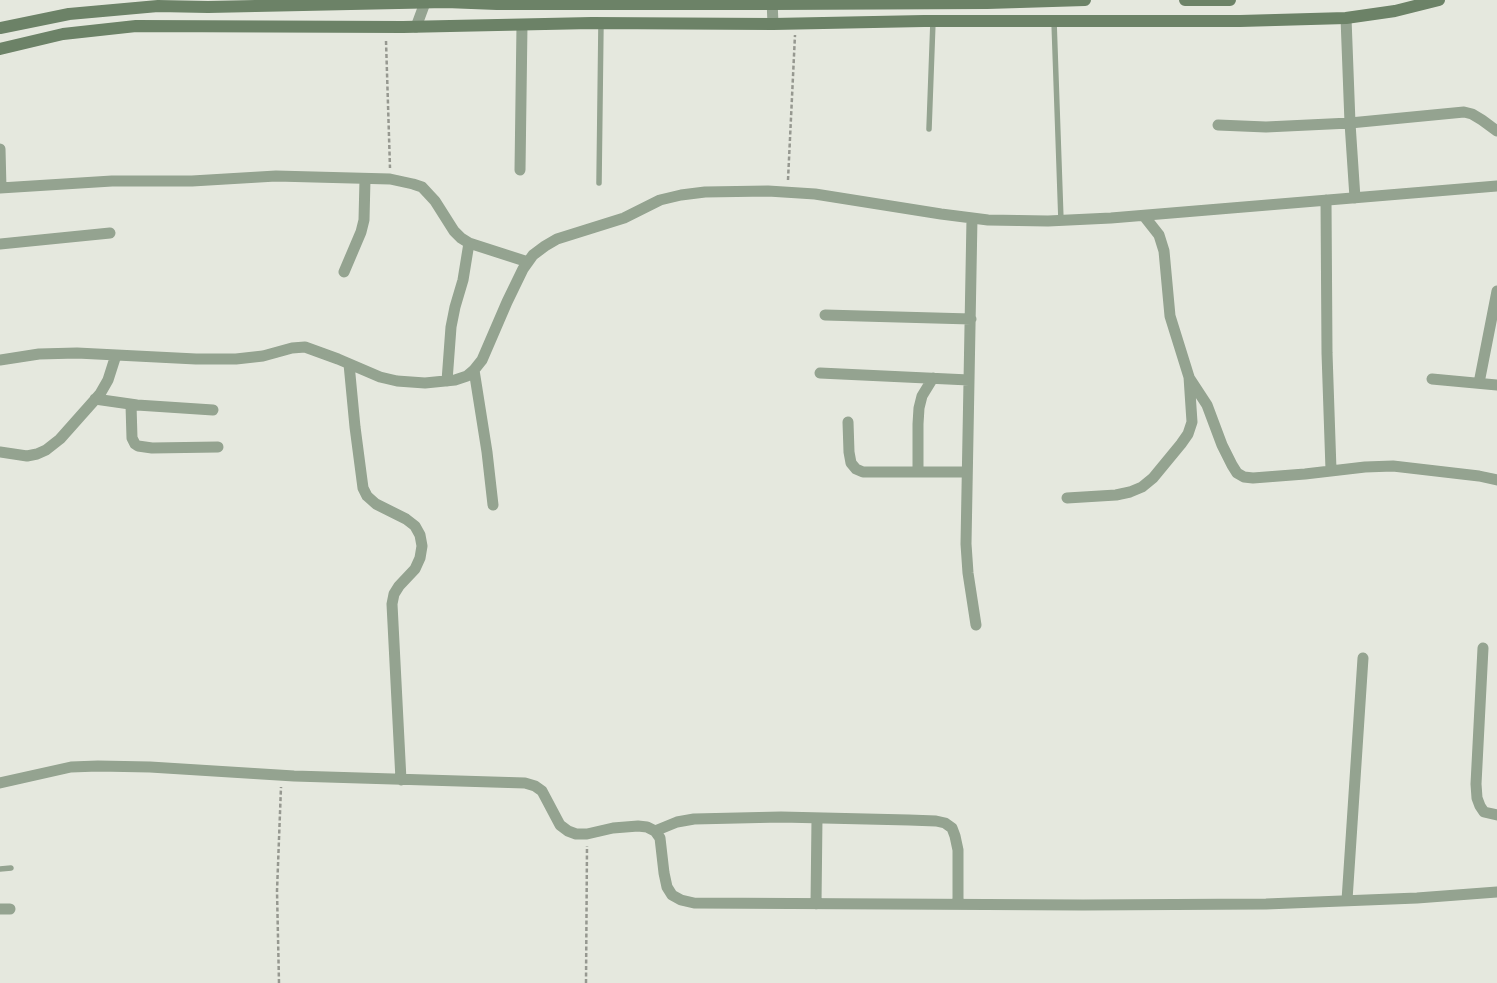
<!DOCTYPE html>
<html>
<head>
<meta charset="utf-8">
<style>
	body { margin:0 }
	canvas { display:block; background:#e5e8de }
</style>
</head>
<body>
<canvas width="1497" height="983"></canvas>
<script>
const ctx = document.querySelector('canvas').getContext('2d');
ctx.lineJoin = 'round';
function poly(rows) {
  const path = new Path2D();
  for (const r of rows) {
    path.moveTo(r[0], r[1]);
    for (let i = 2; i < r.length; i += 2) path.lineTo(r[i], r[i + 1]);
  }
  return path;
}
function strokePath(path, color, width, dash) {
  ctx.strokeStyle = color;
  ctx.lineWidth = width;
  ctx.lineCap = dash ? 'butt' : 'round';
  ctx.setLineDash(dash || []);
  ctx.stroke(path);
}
const path = poly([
	[386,41,390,168],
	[788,180,795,35],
	[279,983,277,891,281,787],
	[586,983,587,846]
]);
const lane = poly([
	[1054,21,1061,221],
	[929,129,933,21],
	[599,183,601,23],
	[0,869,11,868]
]);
const street = poly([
	[772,0,773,24],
	[1346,18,1350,123,1355,198],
	[416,27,426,0],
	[1218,125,1266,127,1350,123,1464,112,1472,114,1482,120,1497,131],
	[0,149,1,188],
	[520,170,522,25],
	[0,188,112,181,192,181,276,176,390,179,413,184,422,187,435,201,454,231,461,238,469,243,528,262],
	[1326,200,1327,353,1331,470],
	[972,218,966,544,968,573,976,625],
	[0,244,110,233],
	[344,272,361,232,364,220,365,179],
	[825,315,971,319],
	[0,360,39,354,77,353,196,359,236,359,263,356,292,348,305,347,338,359,380,377,397,381,425,383,455,380,467,376,474,370,482,360,507,302,523,269,533,255,545,246,557,239,624,218,660,200,681,195,705,192,768,191,815,194,941,214,988,220,1048,221,1111,218,1497,186],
	[349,364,355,427,363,488,367,496,376,504,406,519,415,526,420,535,422,546,420,558,415,569,399,586,394,594,392,604,401,780],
	[474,370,487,452,493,505],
	[820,373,969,380],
	[1190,379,1207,405,1222,445,1232,465,1237,473,1244,477,1253,478,1305,474,1365,467,1393,466,1479,476,1497,480],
	[1432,379,1497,385],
	[447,381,451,327,455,307,463,280,469,243],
	[1479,383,1497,291],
	[95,399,137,405,213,410],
	[131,405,132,438,135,444,138,446,152,448,218,447],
	[848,422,849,452,851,463,856,469,863,472,967,472],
	[0,452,27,456,37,454,46,450,60,439,100,394,108,380,116,355],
	[918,472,918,424,919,408,922,396,933,378],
	[1067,498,1116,495,1130,492,1142,487,1153,478,1181,444,1188,434,1192,422,1189,377,1170,316,1164,251,1159,235,1144,216],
	[1483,648,1476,784,1477,798,1480,806,1484,812,1497,815],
	[0,783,71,767,98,766,150,767,294,776,525,783,535,786,542,791,560,825,568,831,576,834,587,834,613,828,638,826,647,827,655,831,660,838,664,873,667,887,672,895,681,900,694,903,1083,905,1266,904,1417,898,1497,892],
	[655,831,677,822,694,819,781,817,909,820,936,821,945,823,952,828,955,836,958,850,958,904],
	[1347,900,1363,658],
	[816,904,817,818],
	[0,909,10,909]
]);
const secondary = poly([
	[1185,0,1230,0],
	[0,28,69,14,158,6,208,7,446,2,497,4,772,4,987,3,1085,0],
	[0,49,63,34,136,26,403,27,592,23,773,24,924,21,1240,21,1346,18,1395,11,1439,0]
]);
strokePath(path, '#969890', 2.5, [4, 2.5]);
strokePath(lane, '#94a390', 5.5);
strokePath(street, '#94a390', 11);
strokePath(secondary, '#6c8267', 12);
</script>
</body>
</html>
